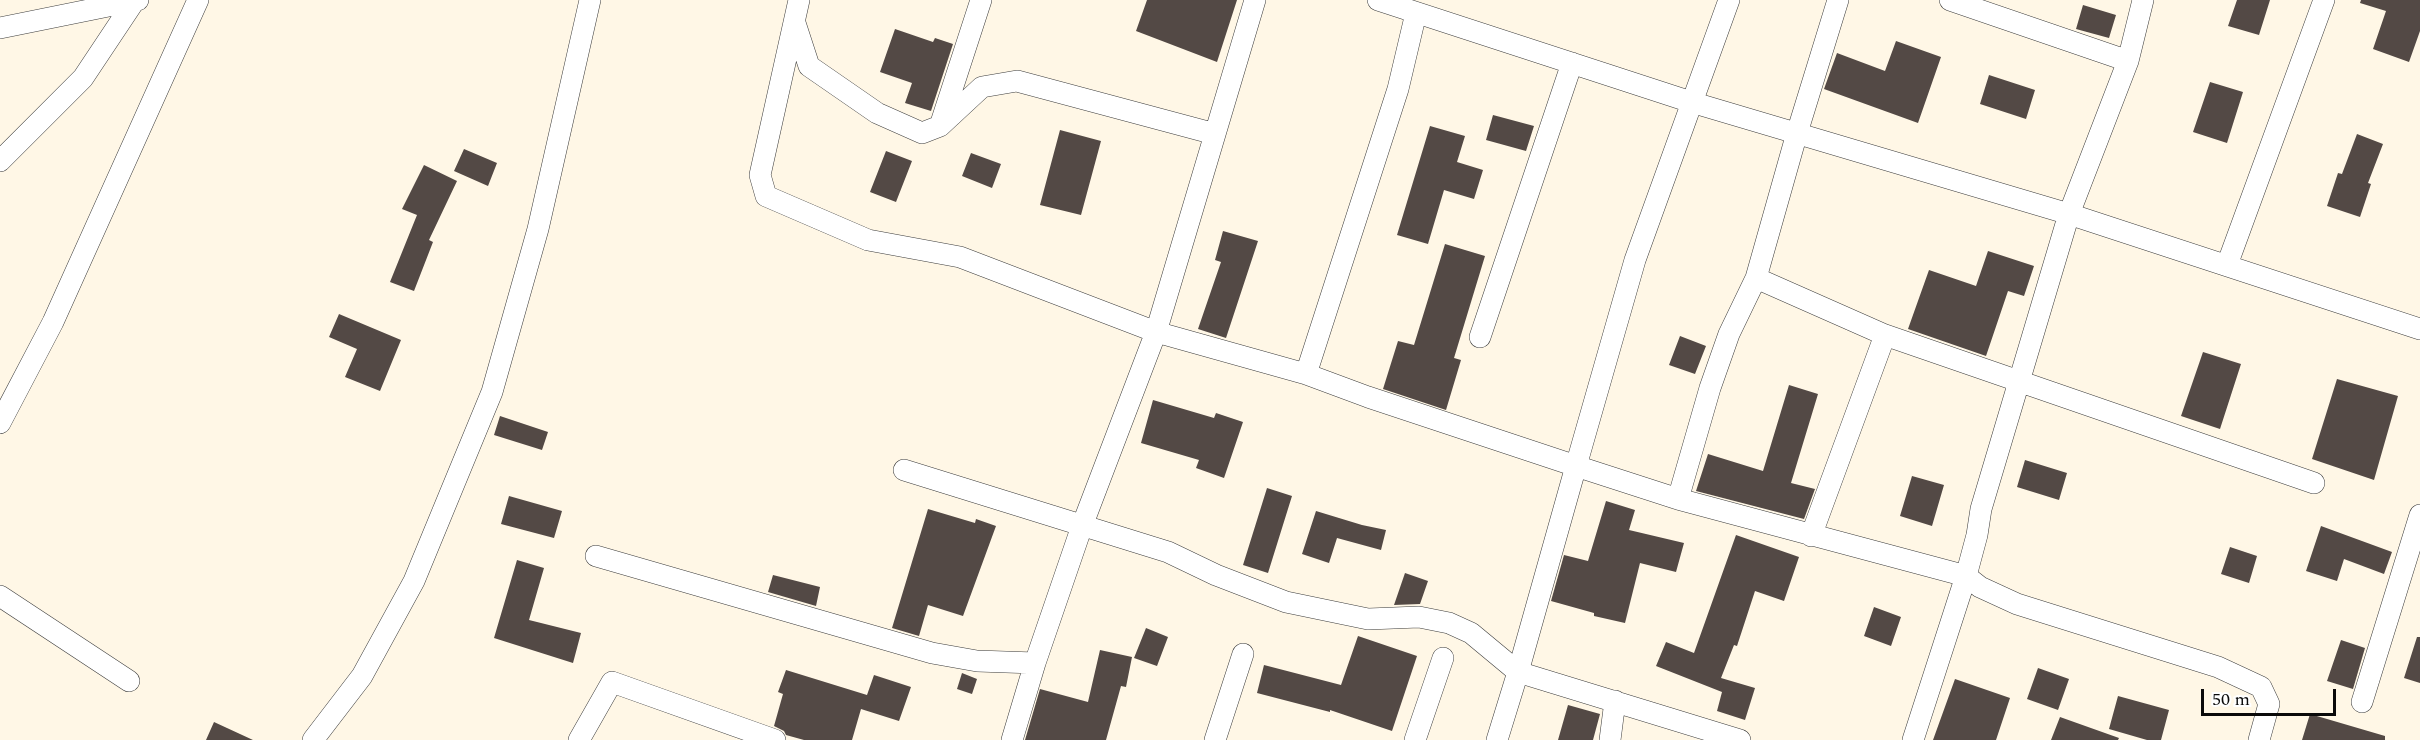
<!DOCTYPE html>
<html>
<head>
<meta charset="utf-8">
<style>
	body { margin:0 }
	#map { position:relative; width:2420px; height:740px; overflow:hidden; background:#fff7e6; font-family:Spectral,serif }
	canvas { display:block }
	.scale { position:absolute; left:2201px; top:689px; width:135px; height:27px; box-sizing:border-box; border:3px solid #0a0a0a; border-top:0; padding-left:8px; font-size:18px; line-height:21px; white-space:nowrap; color:#0a0a0a; -webkit-text-stroke:4px #fff; paint-order:stroke }
</style>
</head>
<body>
<div id="map">
<canvas width="2420" height="740"></canvas>
<div class="scale">50 m</div>
</div>
<script>
const ctx = document.querySelector('canvas').getContext('2d');
ctx.lineJoin = 'round';
function fill(path, color) {
  ctx.fillStyle = color;
  ctx.fill(path, 'evenodd');
}
function poly(rows) {
  const path = new Path2D();
  for (const r of rows) {
    path.moveTo(r[0], r[1]);
    for (let i = 2; i < r.length; i += 2) path.lineTo(r[i], r[i + 1]);
  }
  return path;
}
function strokePath(path, color, width, dash) {
  ctx.strokeStyle = color;
  ctx.lineWidth = width;
  ctx.lineCap = dash ? 'butt' : 'round';
  ctx.setLineDash(dash || []);
  ctx.stroke(path);
}
const building = poly([
	[1147,0,1237,0,1217,62,1136,31],
	[2237,0,2270,0,2259,35,2228,26],
	[2361,0,2420,0,2420,31,2409,62,2373,49,2386,11,2360,3],
	[2083,5,2116,15,2109,38,2076,29],
	[895,29,933,42,935,38,953,44,931,111,905,103,912,83,880,72],
	[1896,41,1941,57,1918,123,1824,89,1837,53,1885,71],
	[1989,75,2035,90,2026,119,1980,104],
	[2210,82,2243,92,2227,143,2193,132],
	[1493,115,1534,126,1526,151,1486,140],
	[1430,126,1465,136,1457,162,1483,170,1474,199,1444,190,1428,244,1397,235],
	[1060,130,1101,141,1081,215,1040,205],
	[2357,134,2383,144,2368,183,2371,184,2360,217,2327,206,2338,173,2342,174],
	[464,149,497,163,488,186,454,171],
	[886,151,912,161,896,202,870,192],
	[971,153,1001,164,992,188,962,176],
	[424,165,457,181,429,240,433,242,414,291,390,282,417,215,402,209],
	[1223,231,1258,241,1226,338,1198,329,1221,262,1215,260],
	[1445,244,1485,256,1454,358,1461,360,1446,410,1383,389,1398,341,1414,345],
	[1988,251,2034,266,2024,296,2008,291,1986,356,1908,329,1929,270,1976,286],
	[339,314,401,340,380,391,345,377,357,349,329,337],
	[1680,336,1706,346,1695,374,1669,365],
	[2203,352,2241,364,2220,429,2181,416],
	[2337,379,2398,396,2374,480,2312,459],
	[1789,385,1818,394,1791,483,1815,489,1804,519,1696,491,1708,454,1763,471],
	[1153,400,1214,418,1216,413,1243,422,1224,478,1196,468,1199,460,1141,443],
	[500,416,548,432,542,450,494,435],
	[2025,460,2067,473,2059,500,2017,487],
	[1912,476,1944,485,1932,526,1900,516],
	[1267,488,1292,496,1268,573,1243,565],
	[509,496,562,511,554,538,501,524],
	[1606,501,1635,510,1629,530,1684,543,1676,572,1640,563,1625,623,1594,616,1594,613,1551,601,1564,555,1588,561],
	[928,509,975,523,976,519,996,526,963,616,928,605,919,636,892,628],
	[1316,511,1362,525,1386,530,1381,550,1337,538,1329,563,1302,554],
	[2321,526,2392,552,2384,574,2344,559,2337,581,2306,571],
	[1736,535,1799,557,1784,601,1755,591,1737,646,1734,645,1721,678,1755,688,1745,720,1717,711,1722,692,1656,666,1666,642,1694,653],
	[2230,547,2257,556,2249,583,2221,574],
	[517,560,544,568,529,620,581,633,573,663,494,638],
	[1405,573,1428,581,1420,604,1394,605],
	[773,575,820,587,816,606,768,592],
	[1874,607,1901,617,1891,646,1864,636],
	[1146,628,1168,637,1157,666,1134,658],
	[1358,636,1417,656,1392,731,1330,710,1330,712,1257,693,1264,665,1341,685],
	[2417,637,2420,637,2420,683,2404,678],
	[2341,640,2365,648,2353,689,2327,681],
	[1100,650,1132,657,1126,687,1121,686,1106,740,1025,740,1040,689,1088,702],
	[2038,668,2069,679,2058,710,2027,699],
	[786,670,867,695,874,675,911,687,899,721,861,709,852,740,804,740,786,735,784,731,774,726,783,694,778,692],
	[962,673,977,679,972,694,957,689],
	[1955,679,2010,698,1996,740,1933,740],
	[2118,696,2169,710,2161,740,2147,740,2109,729],
	[1568,705,1600,714,1593,740,1558,740],
	[2310,714,2385,736,2385,740,2302,740],
	[2060,717,2119,738,2118,740,2051,740],
	[214,722,253,740,206,740]
]);
const minor = poly([
	[799,0,760,175,766,196,868,240,960,257,1156,332,1306,374,1368,397,1576,466,1518,672,1497,740],
	[1378,0,1691,102,2069,214,2420,329],
	[1729,0,1635,260,1576,466,1678,499,1710,388,1729,334,1756,278,1797,133,1838,0],
	[1950,0,2128,61],
	[2143,0,2128,61,2069,214,1981,509,1977,535,1966,576,1980,587,2017,604,2218,667,2261,687,2269,704,2259,740],
	[795,23,809,66,877,113,922,133,940,126,982,87,1017,81,1215,134],
	[0,28,138,0],
	[941,123,981,0],
	[0,161,83,78,135,0],
	[2227,265,2324,0],
	[1756,278,1885,335,2314,483],
	[1480,337,1572,63],
	[1306,374,1398,89,1416,13],
	[0,423,53,322,198,0],
	[904,470,1168,552,1216,575,1286,602,1368,619,1419,617,1449,623,1471,633,1518,672,1740,740],
	[1678,499,1966,576,1913,740],
	[1811,536,1885,335],
	[596,556,932,653,977,661,1035,663],
	[0,596,129,681],
	[2362,702,2420,515],
	[313,740,362,676,414,581,492,392,538,229,590,0],
	[579,740,612,682,775,740],
	[1012,740,1035,663,1082,526,1156,332,1255,0],
	[1215,740,1243,654],
	[1415,740,1443,658],
	[1610,740,1615,701]
]);
fill(building, '#534945');
strokePath(minor, '#3d3d3d', 22);
strokePath(minor, '#fff', 21);
</script>
</body>
</html>
